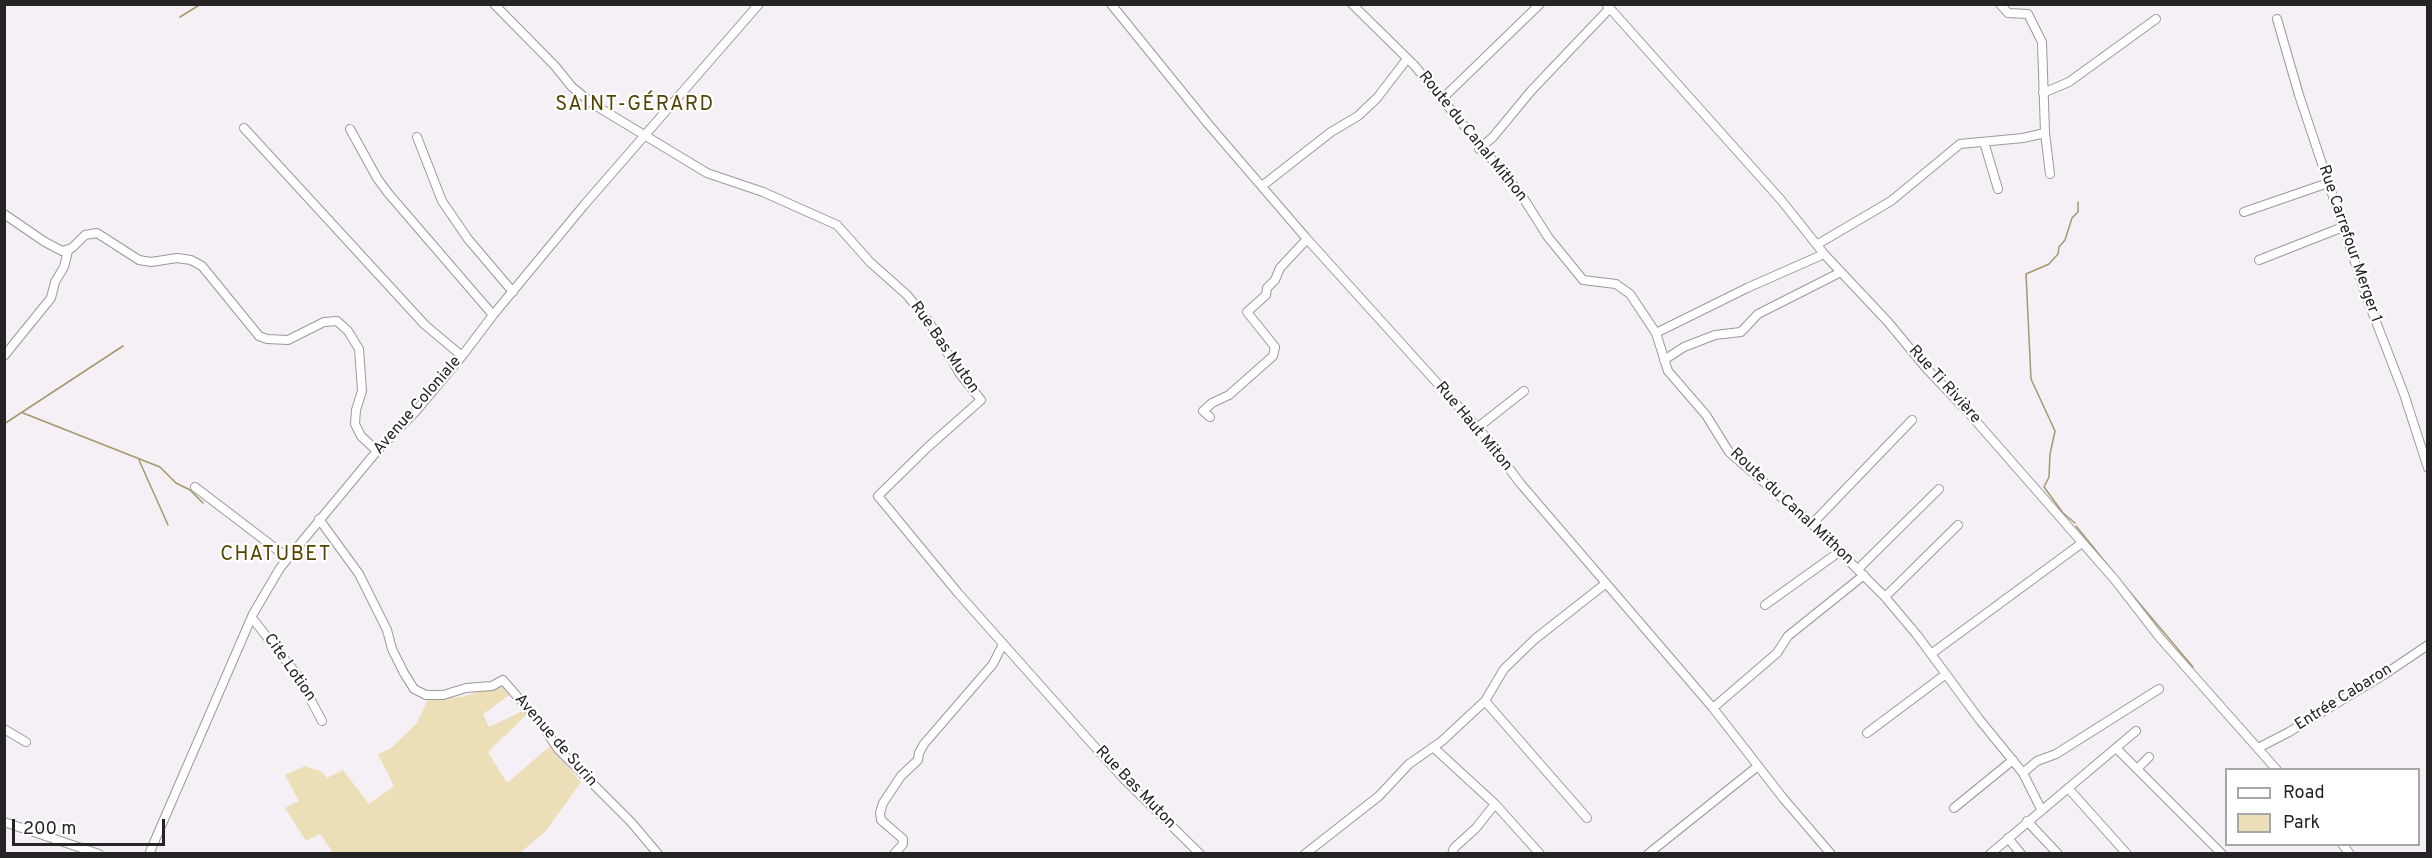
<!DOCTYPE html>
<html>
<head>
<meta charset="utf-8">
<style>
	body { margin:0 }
	#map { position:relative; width:2432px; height:858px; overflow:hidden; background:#f4f0f6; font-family:Overpass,sans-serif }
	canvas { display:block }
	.frame { position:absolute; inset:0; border:6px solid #252325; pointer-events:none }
	.legend { position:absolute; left:2225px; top:768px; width:195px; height:78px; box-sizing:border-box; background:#fff; border:2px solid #a8a7a8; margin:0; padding:8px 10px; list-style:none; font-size:18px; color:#252325 }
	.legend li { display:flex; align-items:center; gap:12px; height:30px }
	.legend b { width:30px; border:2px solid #a8a7a8 }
	.scale { position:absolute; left:12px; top:819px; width:153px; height:27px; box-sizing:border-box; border:3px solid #252325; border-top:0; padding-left:8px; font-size:18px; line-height:21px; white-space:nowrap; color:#252325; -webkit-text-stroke:4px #fff; paint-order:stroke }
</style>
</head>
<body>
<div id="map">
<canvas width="2432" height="858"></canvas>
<div class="frame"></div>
<ul class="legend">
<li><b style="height:8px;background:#fff"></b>Road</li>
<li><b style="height:16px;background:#ecdeb6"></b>Park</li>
</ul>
<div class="scale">200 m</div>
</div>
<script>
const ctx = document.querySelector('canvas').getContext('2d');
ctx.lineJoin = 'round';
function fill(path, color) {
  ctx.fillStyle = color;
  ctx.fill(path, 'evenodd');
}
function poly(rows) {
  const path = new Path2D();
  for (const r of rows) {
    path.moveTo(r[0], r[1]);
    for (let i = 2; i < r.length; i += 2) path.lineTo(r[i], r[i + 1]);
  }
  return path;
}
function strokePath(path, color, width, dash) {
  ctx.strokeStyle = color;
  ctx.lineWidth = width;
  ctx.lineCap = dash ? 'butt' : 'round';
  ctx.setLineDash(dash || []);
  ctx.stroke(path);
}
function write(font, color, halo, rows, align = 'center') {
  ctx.font = font + ' Overpass,sans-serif';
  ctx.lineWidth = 4.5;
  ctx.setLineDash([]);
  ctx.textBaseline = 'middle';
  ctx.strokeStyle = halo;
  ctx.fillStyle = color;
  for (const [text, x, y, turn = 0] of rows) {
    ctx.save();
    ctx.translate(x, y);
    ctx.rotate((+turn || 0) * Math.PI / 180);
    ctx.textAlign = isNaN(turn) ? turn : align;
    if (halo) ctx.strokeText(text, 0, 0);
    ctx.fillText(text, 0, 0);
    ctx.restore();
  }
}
const green = poly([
	[502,685,511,694,483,714,489,727,525,710,527,714,488,752,507,783,550,746,581,782,546,831,520,853,334,854,320,834,306,841,285,808,299,801,285,775,305,766,322,772,327,778,343,770,369,804,394,786,378,754,390,749,417,723,428,699,461,697]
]);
const stream = poly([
	[180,17,201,4],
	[23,413,160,467,176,483,190,490,203,503],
	[4,424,123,346],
	[139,460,168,525],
	[2075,523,2063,513,2044,487,2049,477,2050,454,2055,431,2031,379,2026,274,2049,264,2058,254,2059,247,2065,240,2072,218,2078,212,2078,202],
	[2076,526,2115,574],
	[2118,578,2193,667]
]);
const minor = poly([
	[494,4,555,66,572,87,593,104,707,173,763,192,837,225,870,262,907,295,929,322,960,374,981,400,929,446,878,496,958,593,1086,737,1124,779,1200,854],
	[1111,4,1209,125,1307,239,1485,436,1520,483,1713,708,1783,798,1831,854],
	[1352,4,1414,65,1522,196,1548,237,1583,280,1616,284,1630,294,1656,333,1668,371,1706,415,1729,452,1812,524,1885,597,1917,635,1979,719,2023,773,2041,809],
	[1606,4,1781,200,1824,254,1888,322,1926,368,1968,412,2115,580,2160,638,2277,770],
	[2000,4,2008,13,2028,14,2042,42,2045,133,2050,174],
	[2277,19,2299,95,2368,301,2404,394,2428,468],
	[2043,93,2069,82,2156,19],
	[1442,99,1540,4],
	[244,128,425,325,462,356],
	[350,129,377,178,388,193,493,315],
	[417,137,442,201,468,239,513,292],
	[1984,142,1998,189],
	[1479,149,1493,137,1531,91,1609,9],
	[1262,186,1331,132,1358,116,1377,98,1407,59],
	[2244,212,2328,183],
	[4,214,45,242,62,251,72,248,85,235,97,233,139,260,151,262,177,258,191,260,202,266,259,336,267,339,288,340,324,322,337,321,348,331,359,349,362,391,356,410,355,424,361,436,377,451],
	[1818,244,1891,201,1960,144,2023,138,2045,133],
	[2259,260,2343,227],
	[1656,333,1747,288,1824,254],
	[4,356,51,298,55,282,64,267,68,251],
	[1664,360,1684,347,1715,335,1741,332,1758,314,1841,272],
	[1210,417,1203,411,1212,403,1229,395,1273,356,1275,347,1247,312,1266,295,1267,288,1275,280,1280,268,1307,239],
	[1477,428,1524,391],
	[195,487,288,558],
	[319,519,359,574,387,630,392,649,404,673,414,689,426,695,443,695,466,688,492,686,503,680,542,725,558,749,631,822,658,854],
	[1812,524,1912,420],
	[1858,569,1939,489],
	[1885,597,1958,525],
	[1765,605,1839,552],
	[252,618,298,676,322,721],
	[1931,654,2082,543],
	[1485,701,1587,818],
	[1713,708,1777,653,1788,636,1864,575],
	[4,729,26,742],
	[1867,733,1946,674],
	[1433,747,1495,804,1540,854],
	[2116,748,2222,854],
	[2258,748,2289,732,2385,674,2428,645],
	[2137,769,2149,757],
	[2023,773,2037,761,2056,754,2159,689],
	[2068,788,2127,854],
	[1954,808,2013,760],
	[2027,821,2058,854],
	[4,822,99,854],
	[2008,838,2021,854],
	[2342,844,2350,854],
	[149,854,253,614,280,568,377,451,416,411,462,356,493,315,585,204,759,4],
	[894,854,903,844,903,839,881,820,880,813,883,803,901,776,918,760,919,753,924,744,993,664,1003,644],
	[1305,854,1379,796,1409,764,1442,741,1485,701,1504,669,1535,639,1605,584],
	[1452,854,1454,848,1476,828,1495,804],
	[1648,854,1758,766],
	[1990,854,2136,731]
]);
const streetNames = [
	["Route du Canal Mithon",1472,137,51],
	["Rue Carrefour Merger 1",2349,244,71],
	["Rue Bas Muton",944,348,55],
	["Rue Ti Rivière",1944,385,48],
	["Avenue Coloniale",418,406,-49],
	["Rue Haut Miton",1473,427,50],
	["Route du Canal Mithon",1791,507,43],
	["Cite Lotion",289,668,55],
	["Entrée Cabaron",2344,698,-32],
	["Avenue de Surin",555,741,49],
	["Rue Bas Muton",1135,788,46]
];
const quarterNames = [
	["SAINT-GÉRARD",635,106],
	["CHATUBET",276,556]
];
fill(green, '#ecdeb6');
strokePath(stream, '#a6986d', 1.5);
strokePath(minor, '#9c989d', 10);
strokePath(minor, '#fff', 8);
write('16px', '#252325', '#fff', streetNames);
ctx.letterSpacing = '1.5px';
write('20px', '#554300', '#fff', quarterNames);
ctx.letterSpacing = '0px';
</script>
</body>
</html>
